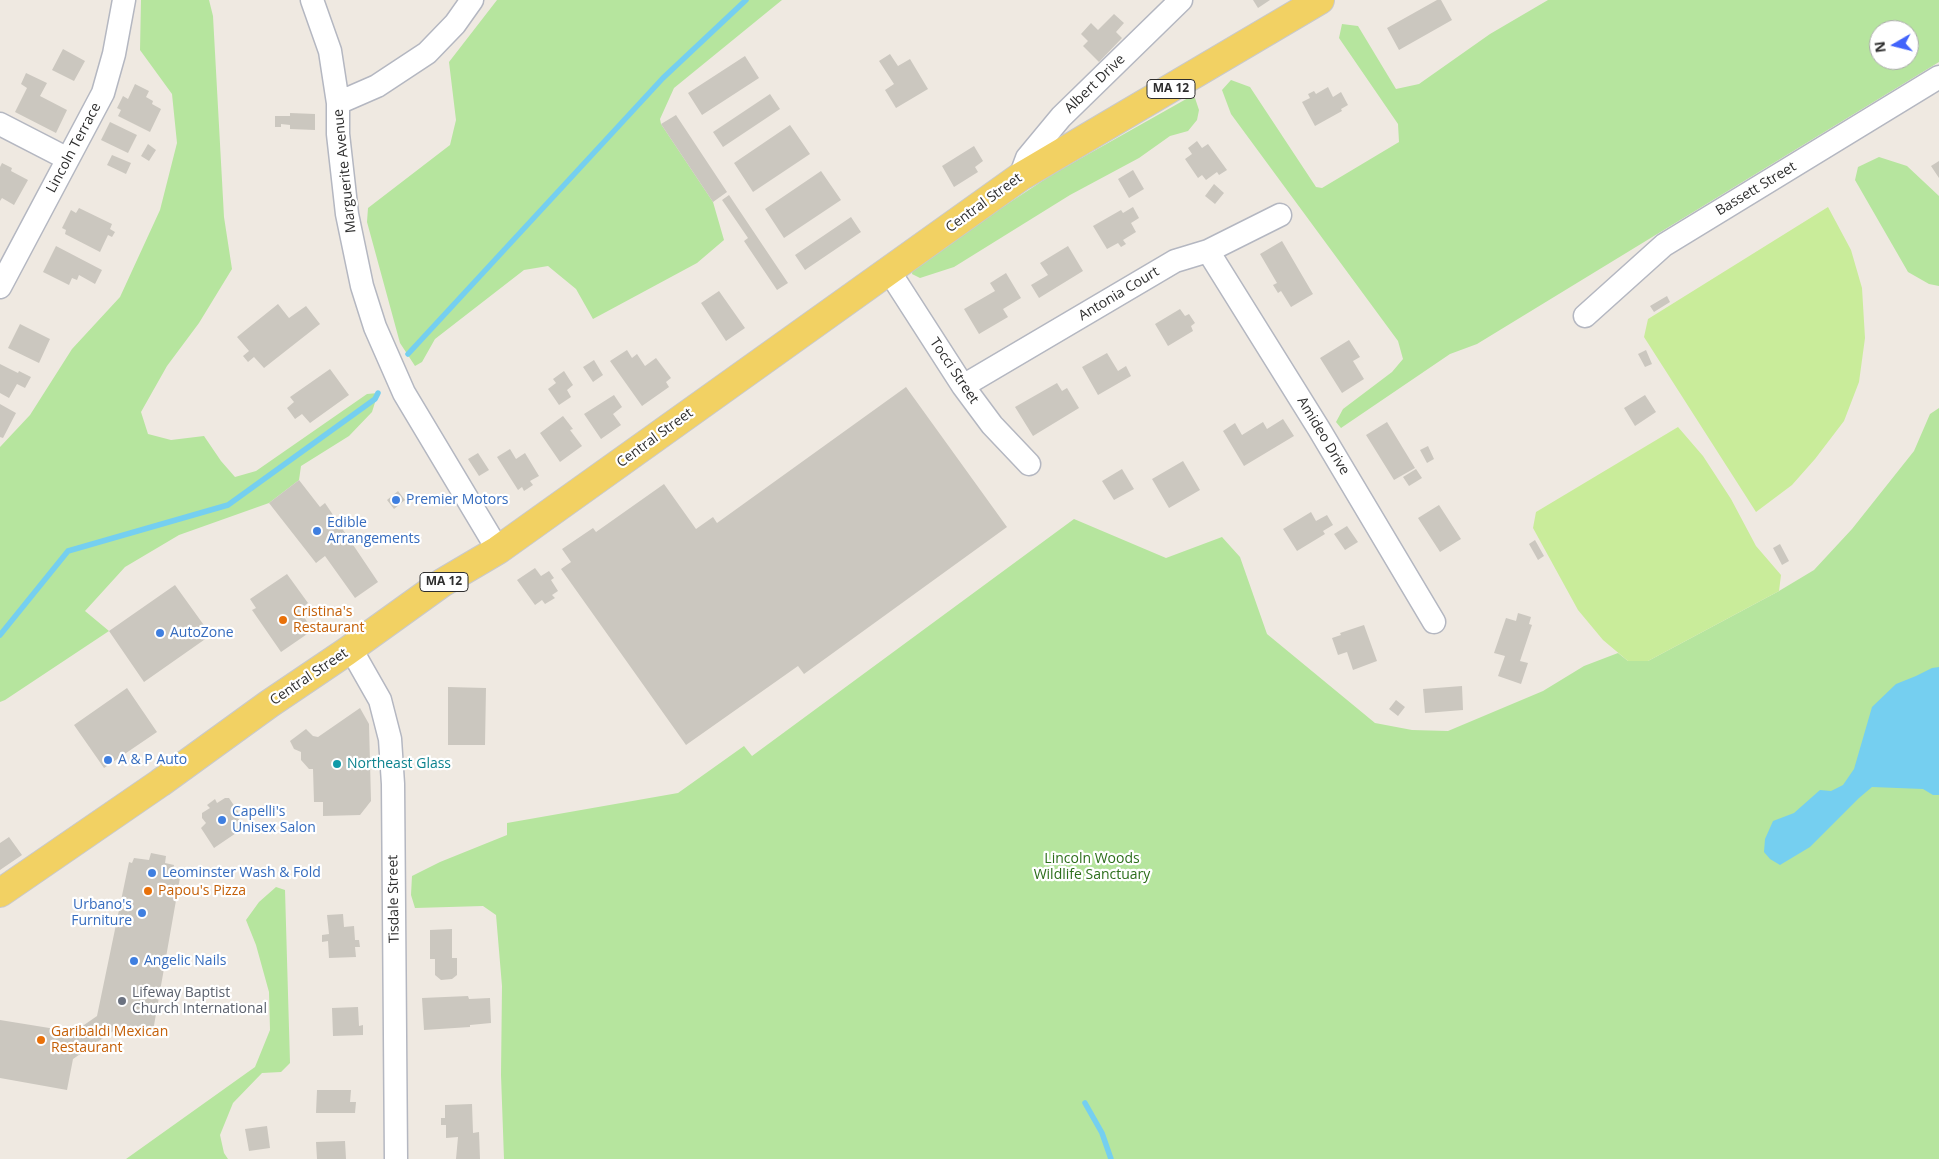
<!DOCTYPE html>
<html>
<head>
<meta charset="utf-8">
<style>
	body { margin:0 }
	#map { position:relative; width:1939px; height:1159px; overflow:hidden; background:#efe9e1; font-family:"Open Sans",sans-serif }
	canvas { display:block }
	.north { position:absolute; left:1869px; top:20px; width:50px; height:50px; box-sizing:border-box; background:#fff; border:1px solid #ababab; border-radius:50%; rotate:262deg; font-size:14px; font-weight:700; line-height:20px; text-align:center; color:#2e2e2e }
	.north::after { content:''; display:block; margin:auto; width:18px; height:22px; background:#4264fb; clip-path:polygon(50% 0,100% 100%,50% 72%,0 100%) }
</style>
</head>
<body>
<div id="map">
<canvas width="1939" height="1159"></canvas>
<div class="north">N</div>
</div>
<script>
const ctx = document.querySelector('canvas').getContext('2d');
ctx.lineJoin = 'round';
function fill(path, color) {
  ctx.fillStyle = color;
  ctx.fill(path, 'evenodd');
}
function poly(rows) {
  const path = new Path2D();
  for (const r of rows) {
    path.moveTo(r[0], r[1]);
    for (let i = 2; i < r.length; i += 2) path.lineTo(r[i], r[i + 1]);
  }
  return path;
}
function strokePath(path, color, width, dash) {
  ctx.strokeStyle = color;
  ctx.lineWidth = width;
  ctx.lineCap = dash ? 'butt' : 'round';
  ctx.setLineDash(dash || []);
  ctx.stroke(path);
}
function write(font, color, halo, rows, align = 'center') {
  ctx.font = font + ' "Open Sans",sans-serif';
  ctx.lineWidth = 4.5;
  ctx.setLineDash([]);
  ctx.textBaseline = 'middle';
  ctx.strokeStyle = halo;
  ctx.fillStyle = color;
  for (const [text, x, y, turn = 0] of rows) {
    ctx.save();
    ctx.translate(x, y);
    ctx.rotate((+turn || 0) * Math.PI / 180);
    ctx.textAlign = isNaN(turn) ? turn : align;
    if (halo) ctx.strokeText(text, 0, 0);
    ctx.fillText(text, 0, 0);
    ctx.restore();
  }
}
const green = poly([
	[141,0,209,0,213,16,224,217,232,269,199,323,167,366,141,412,148,434,171,440,204,436,221,461,235,477,256,471,367,394,378,393,372,412,349,436,301,466,299,480,269,503,179,535,125,567,85,611,109,631,5,700,0,702,0,447,30,415,72,349,120,297,160,210,177,143,172,94,140,50],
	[497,0,782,0,674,88,660,119,661,124,713,202,724,240,697,263,593,319,576,289,548,266,524,270,435,339,422,362,415,366,400,343,367,222,368,208,450,145,456,120,449,62],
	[1548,0,1939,0,1939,62,1477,344,1450,354,1341,428,1336,422,1343,409,1392,372,1403,359,1398,341,1231,114,1222,90,1231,80,1250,87,1316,187,1322,188,1399,142,1398,124,1339,38,1342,24,1358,26,1396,89,1419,84,1490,34],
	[1879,30,1909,30,1909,60,1879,60],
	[1188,98,1195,98,1199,110,1197,120,1188,131,1170,136,1139,158,1070,195,954,267,920,278,912,274,913,266,1053,174],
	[1879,157,1907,166,1939,196,1939,286,1929,284,1908,272,1855,180,1858,167],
	[1939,408,1939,1159,504,1159,501,1075,502,986,496,915,483,906,415,908,411,895,412,876,440,862,507,835,507,823,678,793,744,746,752,756,1074,519,1166,558,1222,537,1240,557,1267,634,1375,723,1412,730,1448,731,1543,691,1584,666,1618,653,1628,661,1648,661,1779,591,1814,570,1852,529,1914,451,1930,414],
	[276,887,285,890,290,1063,281,1072,262,1073,233,1103,220,1135,224,1153,228,1159,126,1159,255,1067,270,1030,269,992,256,945,246,920,259,902]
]);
const pitch = poly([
	[1828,207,1851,250,1862,288,1865,338,1859,382,1844,421,1815,459,1792,485,1756,512,1644,337,1648,319],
	[1678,427,1703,456,1731,499,1756,546,1781,575,1779,591,1648,661,1628,661,1603,640,1578,610,1533,528,1536,512]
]);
const water = poly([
	[1939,667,1939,795,1933,795,1923,789,1872,787,1859,798,1810,847,1780,865,1770,859,1764,852,1765,839,1773,821,1794,813,1820,790,1831,791,1843,785,1854,769,1872,707,1896,684,1916,676,1932,668]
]);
const stream = poly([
	[408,354,663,78,746,0],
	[0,635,68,551,228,505,375,399,378,393],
	[1085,1103,1102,1133,1111,1159]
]);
const building = poly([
	[1253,0,1270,0,1258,8],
	[1437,0,1441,0,1452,20,1399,50,1387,28],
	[1114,14,1124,23,1116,32,1122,38,1099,62,1083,46,1088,41,1081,34,1091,23,1098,30],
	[63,49,85,61,74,81,52,70],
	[890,54,898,66,910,59,928,89,896,108,885,90,894,84,879,61],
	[745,56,759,78,702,115,688,93],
	[26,73,47,83,40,96,67,110,56,133,15,112,27,88,21,84],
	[135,84,149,91,146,97,153,101,152,104,161,109,150,132,118,116,121,110,117,108,123,96,128,99],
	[1328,87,1333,97,1341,92,1348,105,1341,109,1342,111,1315,126,1302,102,1310,98,1308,94,1314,91,1316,94],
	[770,94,780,109,723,147,713,132],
	[290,113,315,114,315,130,290,129,290,125,281,124,281,127,275,127,275,116,290,116],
	[676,115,727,192,713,202,661,124],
	[110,122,137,135,128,153,101,140],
	[790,125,810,154,753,192,734,163],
	[1197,141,1202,148,1208,144,1227,170,1219,175,1217,172,1206,180,1202,175,1198,178,1185,159,1192,154,1188,148],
	[148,144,156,150,149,161,141,156],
	[974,146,983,161,975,167,978,172,954,187,942,166],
	[112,155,131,163,126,174,107,165],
	[1939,161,1939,178,1931,166],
	[2,163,12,168,11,171,28,180,14,205,2,198,0,201,0,167],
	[1133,170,1144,189,1129,198,1118,179],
	[821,171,841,200,784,238,765,209],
	[1214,184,1224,193,1215,204,1205,196],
	[729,195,788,283,777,290,744,241,748,238,722,200],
	[1133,207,1139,218,1131,223,1136,232,1123,240,1126,244,1121,247,1118,243,1107,249,1093,226,1121,210,1123,213],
	[79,208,112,224,110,229,115,232,112,237,108,235,100,252,65,234,66,230,62,228,71,210,76,213],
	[851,217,861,232,805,270,795,255],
	[1282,241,1313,294,1291,307,1281,291,1278,293,1273,285,1277,283,1260,254],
	[56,246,102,270,95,284,79,275,77,280,72,278,69,285,43,272],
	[1068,246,1083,271,1039,298,1031,285,1048,275,1040,263],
	[1006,273,1021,298,1003,309,1008,317,979,334,964,309,995,291,990,283],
	[719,291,745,328,726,341,701,303],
	[1667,296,1670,302,1654,312,1650,306],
	[278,304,289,318,306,306,320,324,264,368,254,357,248,362,243,356,249,351,237,337],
	[1180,309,1185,316,1189,314,1195,323,1191,326,1193,331,1168,346,1155,324],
	[20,324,50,339,39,363,8,348],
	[1349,340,1360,357,1353,361,1364,379,1342,393,1320,358],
	[627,350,632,358,637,354,645,366,656,358,671,378,666,382,669,387,642,406,610,361],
	[1646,350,1652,364,1645,367,1638,354],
	[1107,353,1118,371,1126,366,1131,376,1098,395,1082,367],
	[594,360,603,375,593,382,583,367],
	[0,364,18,373,19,371,31,377,25,388,17,384,9,398,0,393],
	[330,369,349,395,310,423,302,414,295,419,287,408,294,402,290,397],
	[564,371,573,385,567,390,571,397,559,405,548,389,556,383,553,379],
	[1057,383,1062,391,1067,388,1079,408,1033,436,1015,407],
	[906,387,1007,527,804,674,798,666,686,745,561,569,571,562,562,549,593,528,596,532,664,484,696,529,713,517,717,523],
	[614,395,622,407,613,414,621,425,601,439,584,414],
	[1645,395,1656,412,1635,426,1624,408],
	[0,404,16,413,3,438,0,437],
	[563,416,573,429,570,430,582,446,560,462,540,433],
	[1283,419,1294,436,1244,466,1223,431,1235,423,1242,435,1263,422,1267,429],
	[1387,422,1415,468,1394,480,1366,435],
	[1428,446,1434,459,1427,463,1420,450],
	[510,449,516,459,525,453,539,476,530,481,533,485,524,491,522,487,518,490,497,457],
	[478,453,489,470,479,476,468,459],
	[1183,461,1200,490,1169,508,1152,479],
	[1122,469,1134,489,1114,500,1102,481],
	[1416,469,1422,478,1409,486,1403,477],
	[299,480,320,507,325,503,378,582,355,598,325,556,316,563,269,503],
	[398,491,405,500,394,509,387,500],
	[1439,505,1461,539,1440,552,1418,518],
	[1311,512,1316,521,1327,515,1333,525,1323,531,1325,534,1297,551,1283,529],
	[1347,526,1358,542,1345,550,1334,534],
	[1535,540,1544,556,1538,560,1529,544],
	[1780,544,1789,561,1782,565,1773,548],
	[535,568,541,576,549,571,554,578,551,580,558,591,552,595,555,598,545,604,542,600,535,605,517,580],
	[287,574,308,603,299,610,313,630,281,652,252,610,256,608,250,599],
	[175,585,211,635,144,682,109,631],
	[1518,613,1531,617,1529,624,1532,625,1520,661,1528,663,1521,684,1498,676,1505,656,1494,653,1506,618,1516,621],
	[1364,625,1377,661,1353,670,1347,652,1338,655,1332,638,1341,635,1340,633],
	[1462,686,1463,710,1425,713,1423,689],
	[448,687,486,688,485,745,448,745],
	[127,688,157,732,104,768,74,725],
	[1396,700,1405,707,1398,716,1389,709],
	[360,708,369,724,371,801,360,815,323,816,323,802,314,802,313,769,309,769,301,760,301,752,294,749,290,741,306,729,313,736,318,737],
	[225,798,229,798,239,813,237,817,245,827,214,848,201,828,206,823,202,818,202,813,210,808,207,805,215,799,217,803],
	[9,837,22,855,0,870,0,843],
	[151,853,166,856,165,863,174,865,173,871,181,872,153,1031,122,1025,73,1059,67,1090,0,1078,0,1020,74,1032,97,1016,129,862,132,863,134,858,149,860],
	[343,914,344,927,354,926,355,940,359,940,360,947,355,947,356,957,329,958,328,941,322,942,322,935,329,934,327,915],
	[452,929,452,958,457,958,457,975,452,979,441,980,435,975,435,959,430,959,430,930],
	[468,996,469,999,490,998,491,1023,470,1025,470,1027,424,1030,422,998],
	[358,1007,359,1026,363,1025,363,1035,333,1036,332,1008],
	[317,1090,351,1090,350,1102,356,1102,355,1113,316,1113],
	[472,1104,473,1133,479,1132,480,1159,456,1159,458,1137,446,1138,446,1125,441,1125,441,1118,445,1118,445,1105],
	[267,1126,270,1148,249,1151,245,1129],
	[345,1141,346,1159,317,1159,316,1142]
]);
const minor = poly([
	[312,0,330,51,338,103,338,134,347,214,362,286,375,327,404,393,498,550],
	[338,103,377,86,427,53,455,24,472,0],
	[0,124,68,159],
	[1020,177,1027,158,1061,117,1181,0],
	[1208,251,1319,429,1434,622],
	[889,271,963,386,992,425,1029,464],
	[0,287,103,93,114,54,124,0],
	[1585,316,1664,245,1939,77],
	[963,386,1175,261,1208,251,1280,215],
	[351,649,380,700,390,739,393,784,396,1159]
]);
const major = poly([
	[0,893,160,783,269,704,346,652,442,583,498,550,1020,177,1320,0]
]);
const markers = [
	[396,500,5,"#3f7fe0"],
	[317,531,5,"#3f7fe0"],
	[283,620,5,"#e8710a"],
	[160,633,5,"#3f7fe0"],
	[108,760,5,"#3f7fe0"],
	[337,764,5,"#0f9aa8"],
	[222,820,5,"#3f7fe0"],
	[152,873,5,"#3f7fe0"],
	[148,891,5,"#e8710a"],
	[142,913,5,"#3f7fe0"],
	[134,961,5,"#3f7fe0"],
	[122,1001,5,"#6b7280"],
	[41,1040,5,"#e8710a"]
];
const shields = [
	[1171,89,48],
	[444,582,48]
];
const shieldNames = [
	["MA 12",1171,89],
	["MA 12",444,582]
];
const streetNames = [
	["Albert Drive",1095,84,-44],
	["Lincoln Terrace",74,148,-62],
	["Marguerite Avenue",345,171,-96],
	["Bassett Street",1756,189,-31],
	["Central Street",984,203,-36],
	["Antonia Court",1119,294,-31],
	["Tocci Street",954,371,56],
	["Amideo Drive",1323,436,59],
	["Central Street",655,438,-36],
	["Central Street",309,677,-34],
	["Tisdale Street",394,899,-91]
];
const shopNames = [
	["Premier Motors",406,500],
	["Edible",327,523],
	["Arrangements",327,539],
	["AutoZone",170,633],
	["A & P Auto",118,760],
	["Capelli's",232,812],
	["Unisex Salon",232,828],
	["Leominster Wash & Fold",162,873],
	["Urbano's",132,905,"right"],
	["Furniture",132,921,"right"],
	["Angelic Nails",144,961]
];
const foodNames = [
	["Cristina's",293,612],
	["Restaurant",293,628],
	["Papou's Pizza",158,891],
	["Garibaldi Mexican",51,1032],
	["Restaurant",51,1048]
];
const cultureNames = [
	["Northeast Glass",347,764]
];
const parkNames = [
	["Lincoln Woods",1092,859],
	["Wildlife Sanctuary",1092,875]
];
const worshipNames = [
	["Lifeway Baptist",132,993],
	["Church International",132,1009]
];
fill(green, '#b6e59e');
fill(pitch, '#c9ec9a');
fill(water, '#75cff0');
strokePath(stream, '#75cff0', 5.5);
fill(building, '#cbc7bf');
strokePath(minor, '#b4b7c1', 25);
strokePath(major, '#c9c9c9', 30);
strokePath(minor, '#fff', 22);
strokePath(major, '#f2d163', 28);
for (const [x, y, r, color] of markers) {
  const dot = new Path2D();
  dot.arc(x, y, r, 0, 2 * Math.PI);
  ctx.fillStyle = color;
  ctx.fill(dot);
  strokePath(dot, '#fff', 2);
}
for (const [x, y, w] of shields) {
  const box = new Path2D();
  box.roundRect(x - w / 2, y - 9.5, w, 19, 4);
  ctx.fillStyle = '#fff';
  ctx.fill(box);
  strokePath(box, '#2e2e2e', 1);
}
write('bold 12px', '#2e2e2e', null, shieldNames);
write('14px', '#2e2e2e', '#fff', streetNames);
write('14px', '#366cbe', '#fff', shopNames, 'left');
write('14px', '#c56008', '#fff', foodNames, 'left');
write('14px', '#0d838f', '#fff', cultureNames, 'left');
write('14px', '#2c6e1b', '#fff', parkNames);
write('14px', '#5b616d', '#fff', worshipNames, 'left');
</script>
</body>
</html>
